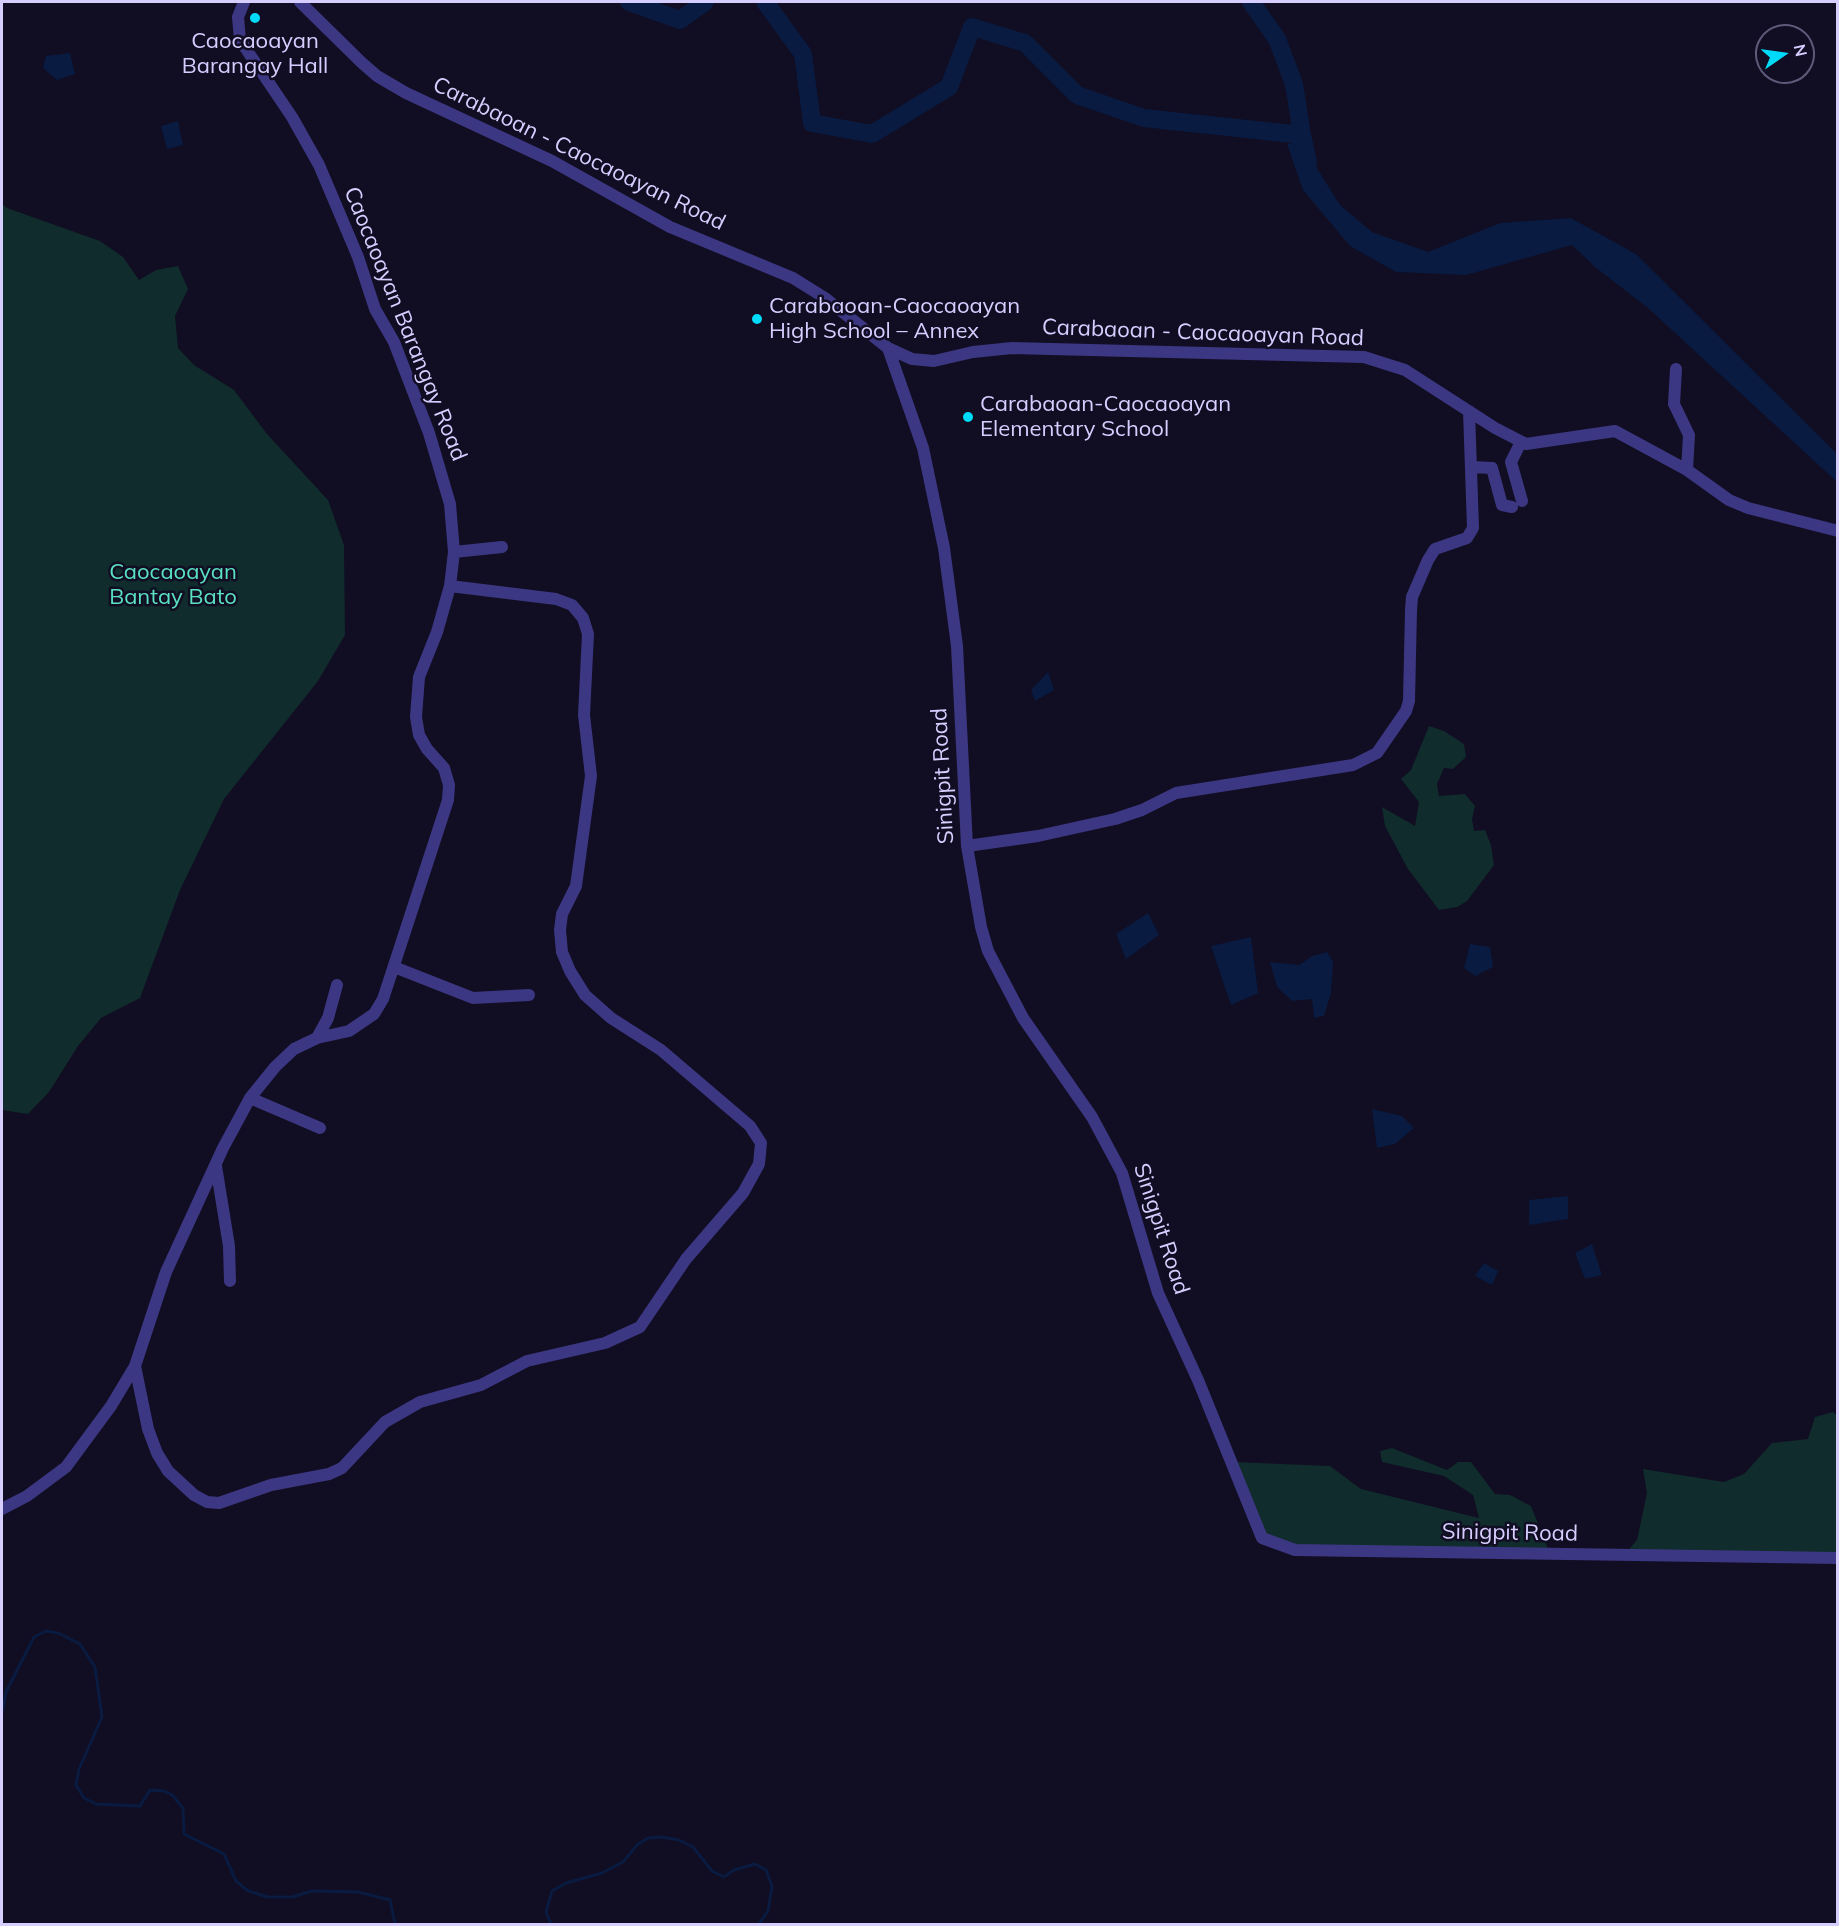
<!DOCTYPE html>
<html>
<head>
<meta charset="utf-8">
<style>
	body { margin:0 }
	#map { position:relative; width:1839px; height:1926px; overflow:hidden; background:#110d22; font-family:Mulish,sans-serif }
	canvas { display:block }
	.frame { position:absolute; inset:0; border:3px solid #d5ceff; pointer-events:none }
	.north { position:absolute; left:1755px; top:24px; width:60px; height:60px; box-sizing:border-box; background:#110d22; border:2px solid #5f5a7a; border-radius:50%; rotate:77deg; font-size:16px; font-weight:700; line-height:24px; text-align:center; color:#d5ceff }
	.north::after { content:''; display:block; margin:auto; width:21px; height:27px; background:#00daf9; clip-path:polygon(50% 0,100% 100%,50% 72%,0 100%) }
</style>
</head>
<body>
<div id="map">
<canvas width="1839" height="1926"></canvas>
<div class="frame"></div>
<div class="north">N</div>
</div>
<script>
const ctx = document.querySelector('canvas').getContext('2d');
ctx.lineJoin = 'round';
function fill(path, color) {
  ctx.fillStyle = color;
  ctx.fill(path, 'evenodd');
}
function poly(rows) {
  const path = new Path2D();
  for (const r of rows) {
    path.moveTo(r[0], r[1]);
    for (let i = 2; i < r.length; i += 2) path.lineTo(r[i], r[i + 1]);
  }
  return path;
}
function strokePath(path, color, width, dash) {
  ctx.strokeStyle = color;
  ctx.lineWidth = width;
  ctx.lineCap = dash ? 'butt' : 'round';
  ctx.setLineDash(dash || []);
  ctx.stroke(path);
}
function write(font, color, halo, rows, align = 'center') {
  ctx.font = font + ' Mulish,sans-serif';
  ctx.lineWidth = 5;
  ctx.setLineDash([]);
  ctx.textBaseline = 'middle';
  ctx.strokeStyle = halo;
  ctx.fillStyle = color;
  for (const [text, x, y, turn = 0] of rows) {
    ctx.save();
    ctx.translate(x, y);
    ctx.rotate((+turn || 0) * Math.PI / 180);
    ctx.textAlign = isNaN(turn) ? turn : align;
    if (halo) ctx.strokeText(text, 0, 0);
    ctx.fillText(text, 0, 0);
    ctx.restore();
  }
}
const green = poly([
	[2,204,7,208,100,241,123,257,139,280,156,270,178,266,188,289,175,316,178,348,194,365,234,390,267,434,328,500,344,545,345,635,318,681,224,799,180,890,140,998,101,1018,78,1046,49,1092,28,1114,2,1110],
	[1429,726,1444,731,1464,744,1466,757,1453,769,1444,768,1437,784,1439,796,1465,794,1475,806,1472,819,1474,831,1485,830,1491,845,1494,865,1467,901,1457,907,1439,910,1408,869,1385,826,1382,807,1415,826,1419,802,1401,779,1411,770],
	[1833,1412,1837,1416,1837,1556,1624,1555,1637,1540,1647,1493,1643,1469,1724,1482,1744,1474,1772,1443,1808,1439,1815,1417],
	[1392,1448,1447,1470,1458,1462,1471,1462,1495,1494,1510,1495,1531,1506,1549,1551,1295,1548,1264,1535,1234,1462,1330,1466,1361,1489,1479,1518,1473,1495,1444,1476,1382,1462,1380,1451]
]);
const water = poly([
	[70,53,75,74,57,80,43,68,46,56],
	[178,121,183,145,167,149,161,126],
	[1311,140,1313,162,1340,205,1372,232,1428,252,1500,223,1571,218,1636,254,1837,454,1837,482,1648,308,1595,267,1572,245,1466,275,1396,272,1350,246,1303,190,1287,144],
	[1048,672,1054,690,1035,701,1031,690],
	[1148,913,1159,935,1126,959,1116,934],
	[1251,937,1258,993,1231,1005,1211,946],
	[1470,944,1490,947,1493,967,1475,976,1464,968],
	[1327,952,1333,962,1331,993,1324,1016,1314,1018,1312,999,1292,1001,1277,987,1270,962,1299,965,1312,956],
	[1372,1109,1402,1116,1414,1128,1395,1144,1377,1148],
	[1568,1196,1568,1219,1529,1225,1529,1200],
	[1592,1244,1602,1275,1585,1279,1575,1253],
	[1484,1263,1498,1271,1492,1285,1475,1276]
]);
const stream = poly([
	[2,1714,6,1692,34,1637,46,1631,58,1633,80,1644,95,1667,102,1717,79,1769,76,1785,84,1798,96,1804,140,1806,150,1790,164,1791,172,1795,183,1808,184,1834,224,1854,236,1881,248,1891,268,1897,292,1897,312,1891,358,1892,390,1900,395,1924],
	[551,1924,546,1912,552,1891,566,1883,602,1873,623,1862,637,1845,648,1838,661,1837,679,1840,693,1847,712,1871,724,1877,734,1870,755,1864,766,1870,772,1886,768,1911,759,1924]
]);
const river = poly([
	[629,2,680,20,705,2],
	[765,2,803,54,812,123,872,134,949,87,972,27,1025,43,1077,95,1144,118,1302,135,1308,163],
	[1251,2,1277,39,1294,84,1302,135]
]);
const minor = poly([
	[300,2,361,62,377,76,406,93,552,161,670,227,793,278,825,298,888,348,912,359,934,361,973,352,1012,348,1364,357,1405,370,1495,428,1526,444,1615,431,1687,470,1729,500,1748,508,1838,531],
	[888,348,923,448,944,548,957,646,967,846,981,927,988,951,1023,1018,1092,1117,1122,1173,1158,1293,1198,1380,1262,1538,1295,1550,1838,1558],
	[1676,369,1674,404,1689,435,1687,470],
	[1521,442,1511,462,1522,501],
	[1472,467,1492,468,1502,505,1512,507],
	[454,552,502,547],
	[967,846,1038,836,1115,819,1142,810,1176,793,1353,765,1377,753,1406,711,1409,701,1411,610,1412,597,1428,560,1435,549,1467,538,1473,528,1469,411],
	[394,967,473,998,529,995],
	[317,1038,328,1018,337,985],
	[250,1098,320,1128],
	[216,1166,229,1246,230,1281],
	[135,1366,148,1429,157,1453,168,1471,194,1495,207,1502,219,1503,271,1485,329,1474,342,1468,385,1422,420,1402,481,1385,527,1361,605,1343,640,1327,686,1259,743,1193,759,1164,761,1143,750,1126,661,1050,611,1018,585,995,570,971,562,952,560,930,562,914,576,886,591,776,584,715,588,634,583,618,572,605,556,599,450,586],
	[2,1509,27,1496,66,1467,111,1406,135,1366,166,1272,223,1148,250,1098,275,1067,294,1049,317,1038,349,1031,374,1014,383,999,448,800,449,785,444,768,427,749,419,735,416,717,419,677,437,632,450,586,454,552,450,504,429,433,394,342,375,309,358,257,319,165,292,117,240,40,238,17,244,2]
]);
const markers = [
	[255,18,6,"#00daf9"],
	[757,319,6,"#00daf9"],
	[968,417,6,"#00daf9"]
];
const poiNames = [
	["Caocaoayan",255,41,"center"],
	["Barangay Hall",255,66,"center"],
	["Carabaoan-Caocaoayan",769,306],
	["High School – Annex",769,331],
	["Carabaoan-Caocaoayan",980,404],
	["Elementary School",980,429]
];
const streetNames = [
	["Carabaoan - Caocaoayan Road",579,154,26],
	["Caocaoayan Barangay Road",405,324,68],
	["Carabaoan - Caocaoayan Road",1203,333,2],
	["Sinigpit Road",943,776,-93],
	["Sinigpit Road",1161,1229,72],
	["Sinigpit Road",1510,1533,1]
];
const parkNames = [
	["Caocaoayan",173,572],
	["Bantay Bato",173,597]
];
fill(green, '#102c2c');
fill(water, '#091b40');
strokePath(stream, '#091b40', 3);
strokePath(river, '#091b40', 18);
strokePath(minor, '#3c3782', 12);
for (const [x, y, r, color] of markers) {
  const dot = new Path2D();
  dot.arc(x, y, r, 0, 2 * Math.PI);
  ctx.fillStyle = color;
  ctx.fill(dot);
  strokePath(dot, '#110d22', 2);
}
write('22px', '#d5ceff', '#110d22', poiNames, 'left');
write('22px', '#d5ceff', '#110d22', streetNames);
write('22px', '#59e1c2', '#110d22', parkNames);
</script>
</body>
</html>
